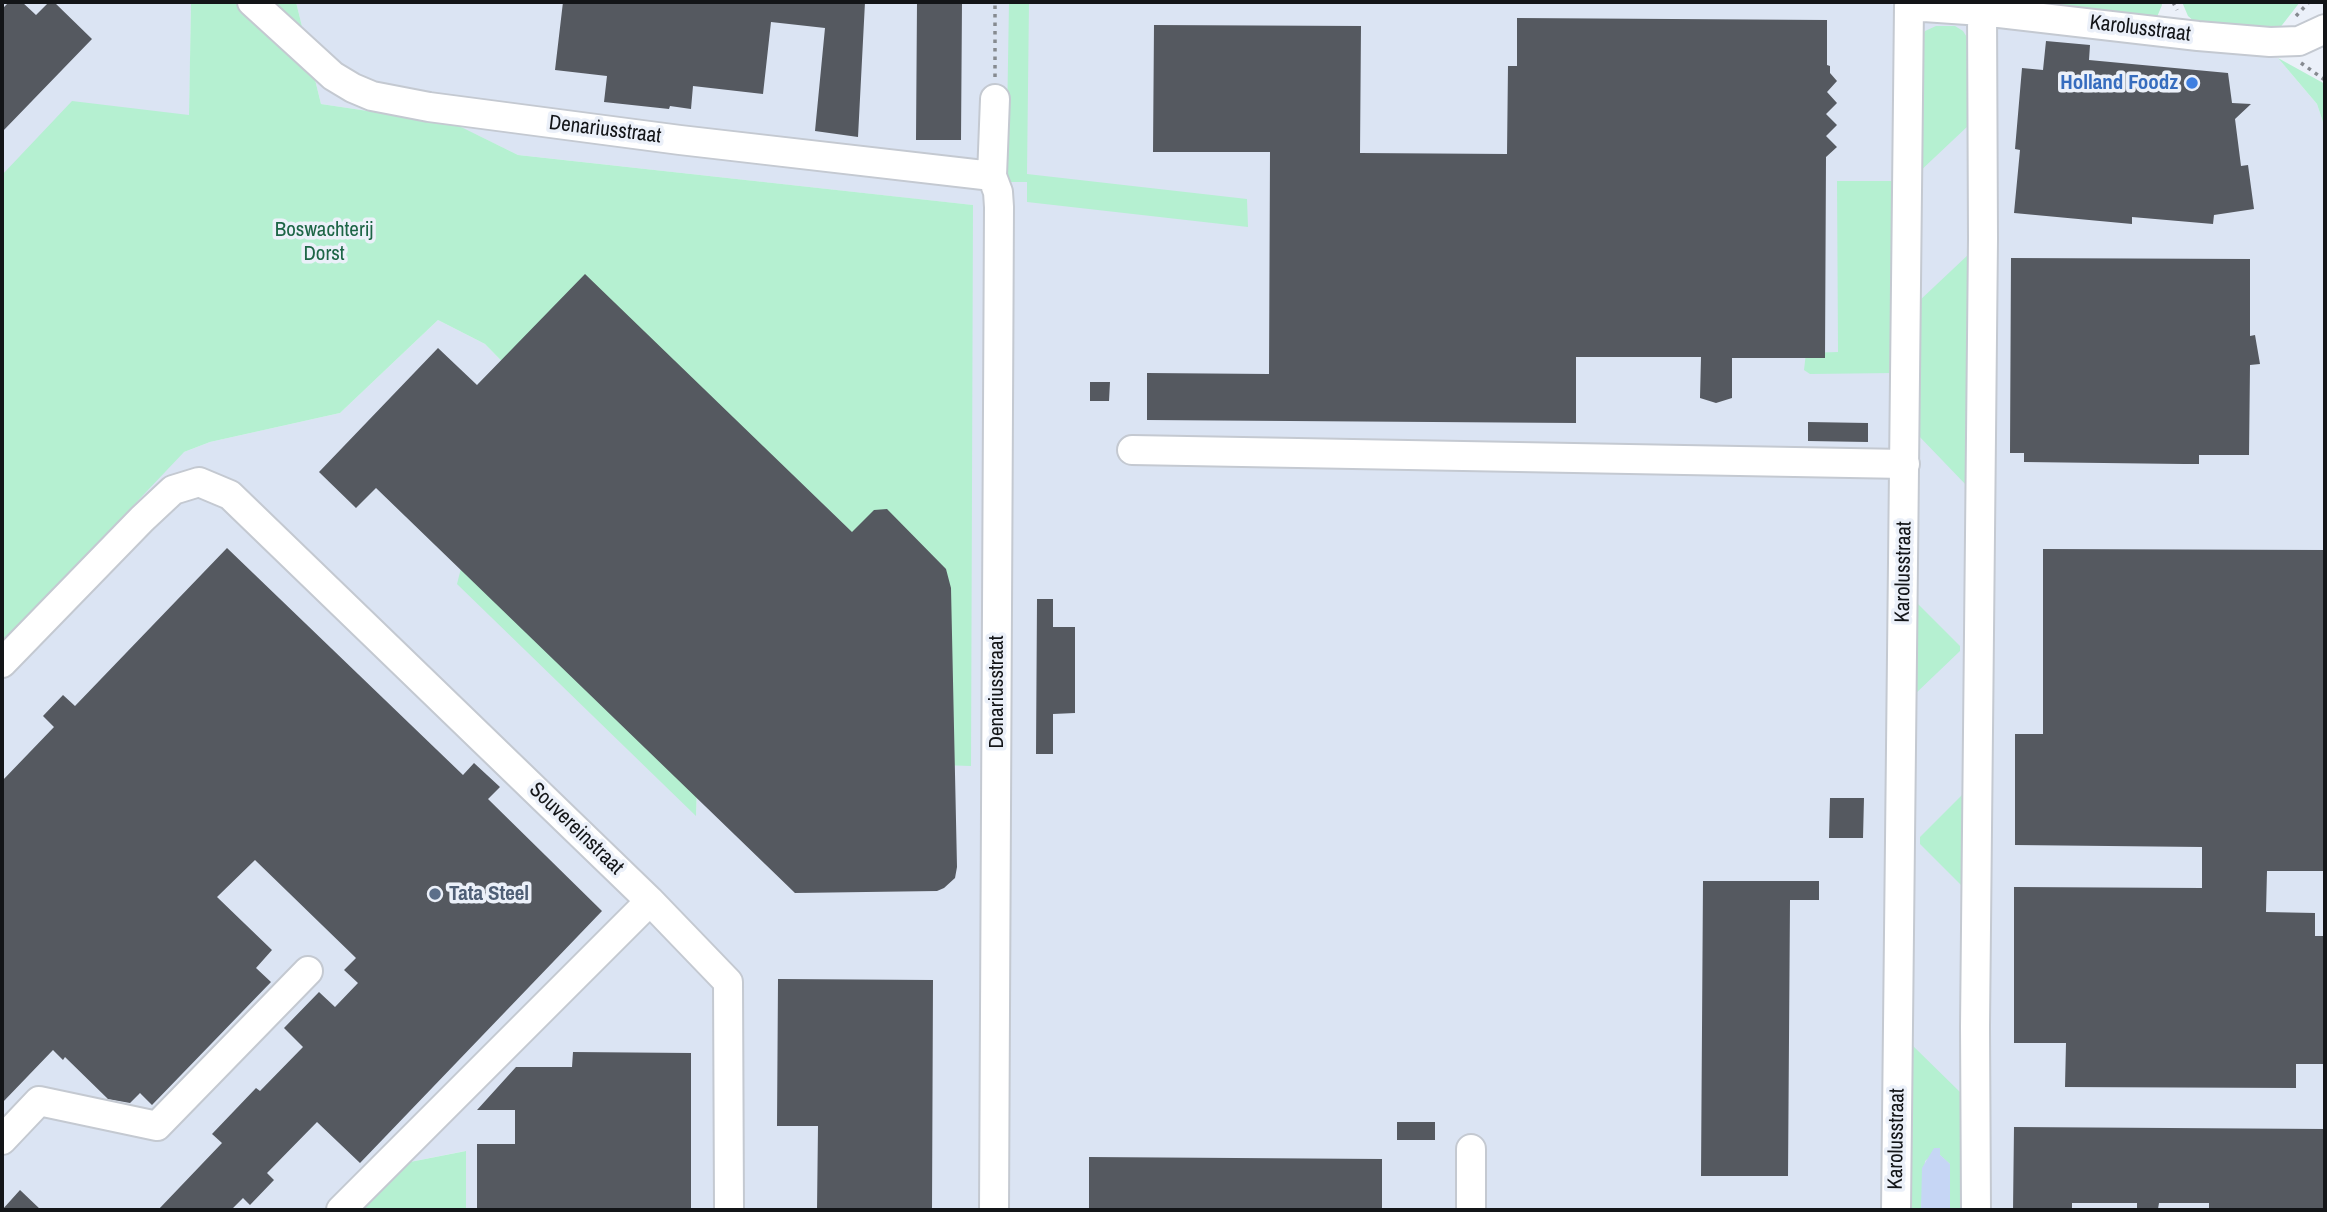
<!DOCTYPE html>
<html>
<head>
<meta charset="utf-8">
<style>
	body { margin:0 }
	#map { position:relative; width:2327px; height:1212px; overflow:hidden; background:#ebf0f9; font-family:"Archivo Narrow",sans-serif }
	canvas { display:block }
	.frame { position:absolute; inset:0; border:4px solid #131518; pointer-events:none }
</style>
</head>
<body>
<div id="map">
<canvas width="2327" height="1212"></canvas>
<div class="frame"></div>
</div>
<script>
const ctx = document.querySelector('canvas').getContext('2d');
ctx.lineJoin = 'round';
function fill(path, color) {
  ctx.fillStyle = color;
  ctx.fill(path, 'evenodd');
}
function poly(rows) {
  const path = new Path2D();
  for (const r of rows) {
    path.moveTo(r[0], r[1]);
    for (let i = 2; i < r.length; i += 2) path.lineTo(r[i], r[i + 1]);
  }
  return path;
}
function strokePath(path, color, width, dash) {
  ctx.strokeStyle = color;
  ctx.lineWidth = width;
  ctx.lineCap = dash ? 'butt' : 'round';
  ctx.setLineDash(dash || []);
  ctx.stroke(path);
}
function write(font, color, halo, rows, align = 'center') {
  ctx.font = font + ' "Archivo Narrow",sans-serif';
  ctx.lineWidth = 7;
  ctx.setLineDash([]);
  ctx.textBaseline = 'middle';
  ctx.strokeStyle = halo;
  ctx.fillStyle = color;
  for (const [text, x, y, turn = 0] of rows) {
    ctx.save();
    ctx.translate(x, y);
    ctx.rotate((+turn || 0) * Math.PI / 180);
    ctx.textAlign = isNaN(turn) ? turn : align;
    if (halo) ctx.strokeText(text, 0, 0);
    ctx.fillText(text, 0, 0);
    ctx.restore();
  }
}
const built = poly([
	[2,2,191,2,184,452,210,442,340,413,438,320,485,344,527,387,696,815,698,757,972,205,518,155,454,124,321,104,296,2,1868,2,1920,7,1976,19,2278,58,2317,104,2325,128,2325,1210,466,1210,465,1151,410,1162,362,1210,2,1210]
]);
const green = poly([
	[191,2,296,2,321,104,455,124,518,155,973,205,971,766,698,757,696,816,457,584,488,462,527,387,485,344,438,320,340,413,210,442,184,452,2,644,2,175,72,101,189,115],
	[1009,2,1029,2,1027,174,1247,199,1248,227,1027,202,1027,182,1006,182],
	[1964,2,2161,2,2162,5,2157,17,2136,17],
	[2182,2,2300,2,2279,29,2195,22,2188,16],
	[1936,26,1955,26,1963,31,1968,39,1969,125,1917,174,1918,44,1925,31],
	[2278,58,2325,84,2325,128,2317,104],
	[1837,181,1895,181,1895,373,1810,374,1804,370,1806,353,1838,352],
	[1969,254,1967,423,1968,487,1917,434,1920,383,1918,302],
	[1913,599,1960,646,1960,651,1914,695],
	[1965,792,1965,889,1920,844,1920,837],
	[1912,1045,1962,1094,1962,1210,1950,1210,1950,1164,1940,1155,1940,1148,1925,1161,1921,1210,1910,1210],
	[466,1151,466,1210,362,1210,410,1162]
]);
const water = poly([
	[1934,1148,1940,1148,1940,1155,1950,1164,1950,1210,1921,1210,1922,1168]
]);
const building = poly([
	[9,2,22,2,36,15,49,2,54,2,92,39,2,132,2,9],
	[563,2,865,2,858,137,815,131,825,28,771,22,763,94,693,86,691,109,670,106,669,109,604,102,607,76,555,70],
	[917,2,962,2,961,140,916,140],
	[1517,18,1827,20,1827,65,1830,66,1830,73,1837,81,1827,92,1837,103,1826,114,1837,125,1826,136,1837,147,1826,157,1825,358,1732,358,1732,398,1716,403,1700,398,1701,357,1576,357,1576,423,1147,420,1147,373,1269,374,1270,152,1153,152,1154,25,1361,26,1360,153,1507,154,1508,66,1517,66],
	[2046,41,2090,45,2089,60,2228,73,2232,103,2251,104,2235,119,2241,166,2248,165,2254,209,2214,215,2213,224,2132,217,2132,224,2014,213,2020,150,2015,149,2022,68,2043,70],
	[2011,258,2250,259,2250,336,2255,335,2260,364,2250,365,2249,455,2199,455,2199,464,2184,464,2024,462,2024,453,2010,453],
	[585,274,852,532,874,510,887,509,946,569,951,588,957,867,955,878,944,888,937,891,795,893,376,488,356,508,319,472,438,348,477,385],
	[1090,382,1110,382,1109,401,1090,401],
	[1808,422,1868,423,1868,442,1808,441],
	[227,548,463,775,474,763,500,787,488,799,602,911,360,1163,317,1122,267,1173,274,1180,250,1205,243,1198,231,1210,158,1210,222,1143,212,1134,256,1088,260,1091,303,1047,284,1028,319,992,335,1007,358,983,344,970,356,958,255,860,217,897,272,950,256,968,271,982,152,1105,140,1093,130,1103,108,1099,65,1057,63,1060,53,1050,2,1103,2,781,54,727,43,716,63,695,75,706],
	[2043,549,2325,550,2325,871,2267,871,2266,912,2315,913,2315,936,2325,936,2325,1064,2296,1064,2296,1088,2065,1087,2066,1043,2014,1043,2014,887,2202,888,2202,847,2015,845,2015,734,2043,734],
	[1037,599,1053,599,1053,627,1075,627,1075,713,1053,714,1053,754,1036,754],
	[1830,798,1864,798,1863,838,1829,838],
	[1703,881,1819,881,1819,900,1790,900,1788,1176,1701,1176],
	[778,979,933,980,932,1210,817,1210,818,1126,777,1126],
	[573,1052,691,1053,691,1210,477,1210,477,1144,515,1144,515,1110,477,1110,516,1067,572,1067],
	[1397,1122,1435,1122,1435,1140,1397,1140],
	[2014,1127,2325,1129,2325,1210,2209,1210,2209,1203,2159,1203,2158,1209,2137,1209,2137,1203,2072,1203,2072,1210,2013,1210],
	[1089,1157,1382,1159,1382,1210,1089,1210],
	[20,1190,41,1210,2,1210]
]);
const path = poly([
	[2173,2,2177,10],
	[2296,16,2309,2],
	[2301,63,2325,80],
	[995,77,995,2]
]);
const minor = poly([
	[252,2,333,76,353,88,372,96,429,107,680,140,992,176],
	[1132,450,1905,464],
	[2,663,142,519,173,490,199,482,230,495,650,901,728,982,729,1210],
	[2,1140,39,1101,157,1126,308,971],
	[341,1210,650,901],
	[994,1210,999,207,998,192,992,176,995,99],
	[1471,1210,1471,1149],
	[1896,1210,1909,6,1982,11],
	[1976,1210,1975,1026,1983,239,1982,11,2198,36,2270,42,2299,41,2325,29]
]);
const markers = [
	[2192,83,7,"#3f7fe0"],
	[435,894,7,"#5c6f8a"]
];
const streetNames = [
	["Karolusstraat",2140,29,7],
	["Denariusstraat",605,130,7],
	["Karolusstraat",1904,572,-89],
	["Denariusstraat",997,692,-90],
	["Souvereinstraat",576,829,44],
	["Karolusstraat",1897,1139,-89]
];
const shopNames = [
	["Holland Foodz",2178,83]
];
const parkNames = [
	["Boswachterij",324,230],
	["Dorst",324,254]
];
const serviceNames = [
	["Tata Steel",449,894]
];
fill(built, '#dbe4f3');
fill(green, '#b5f0d1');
fill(water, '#c6d6f5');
fill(building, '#555960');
strokePath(minor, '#c4c9d1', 32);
strokePath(path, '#868a90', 3.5, [3.5, 5]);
strokePath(minor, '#fff', 28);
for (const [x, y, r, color] of markers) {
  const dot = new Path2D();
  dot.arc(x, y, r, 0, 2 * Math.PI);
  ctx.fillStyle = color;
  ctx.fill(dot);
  strokePath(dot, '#ebf0f9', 2.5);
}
write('21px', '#131518', '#ebf0f9', streetNames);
write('bold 21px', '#366cbe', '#ebf0f9', shopNames, 'right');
write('21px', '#1d6546', '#ebf0f9', parkNames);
write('bold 21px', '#4e5e75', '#ebf0f9', serviceNames, 'left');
</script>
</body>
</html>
